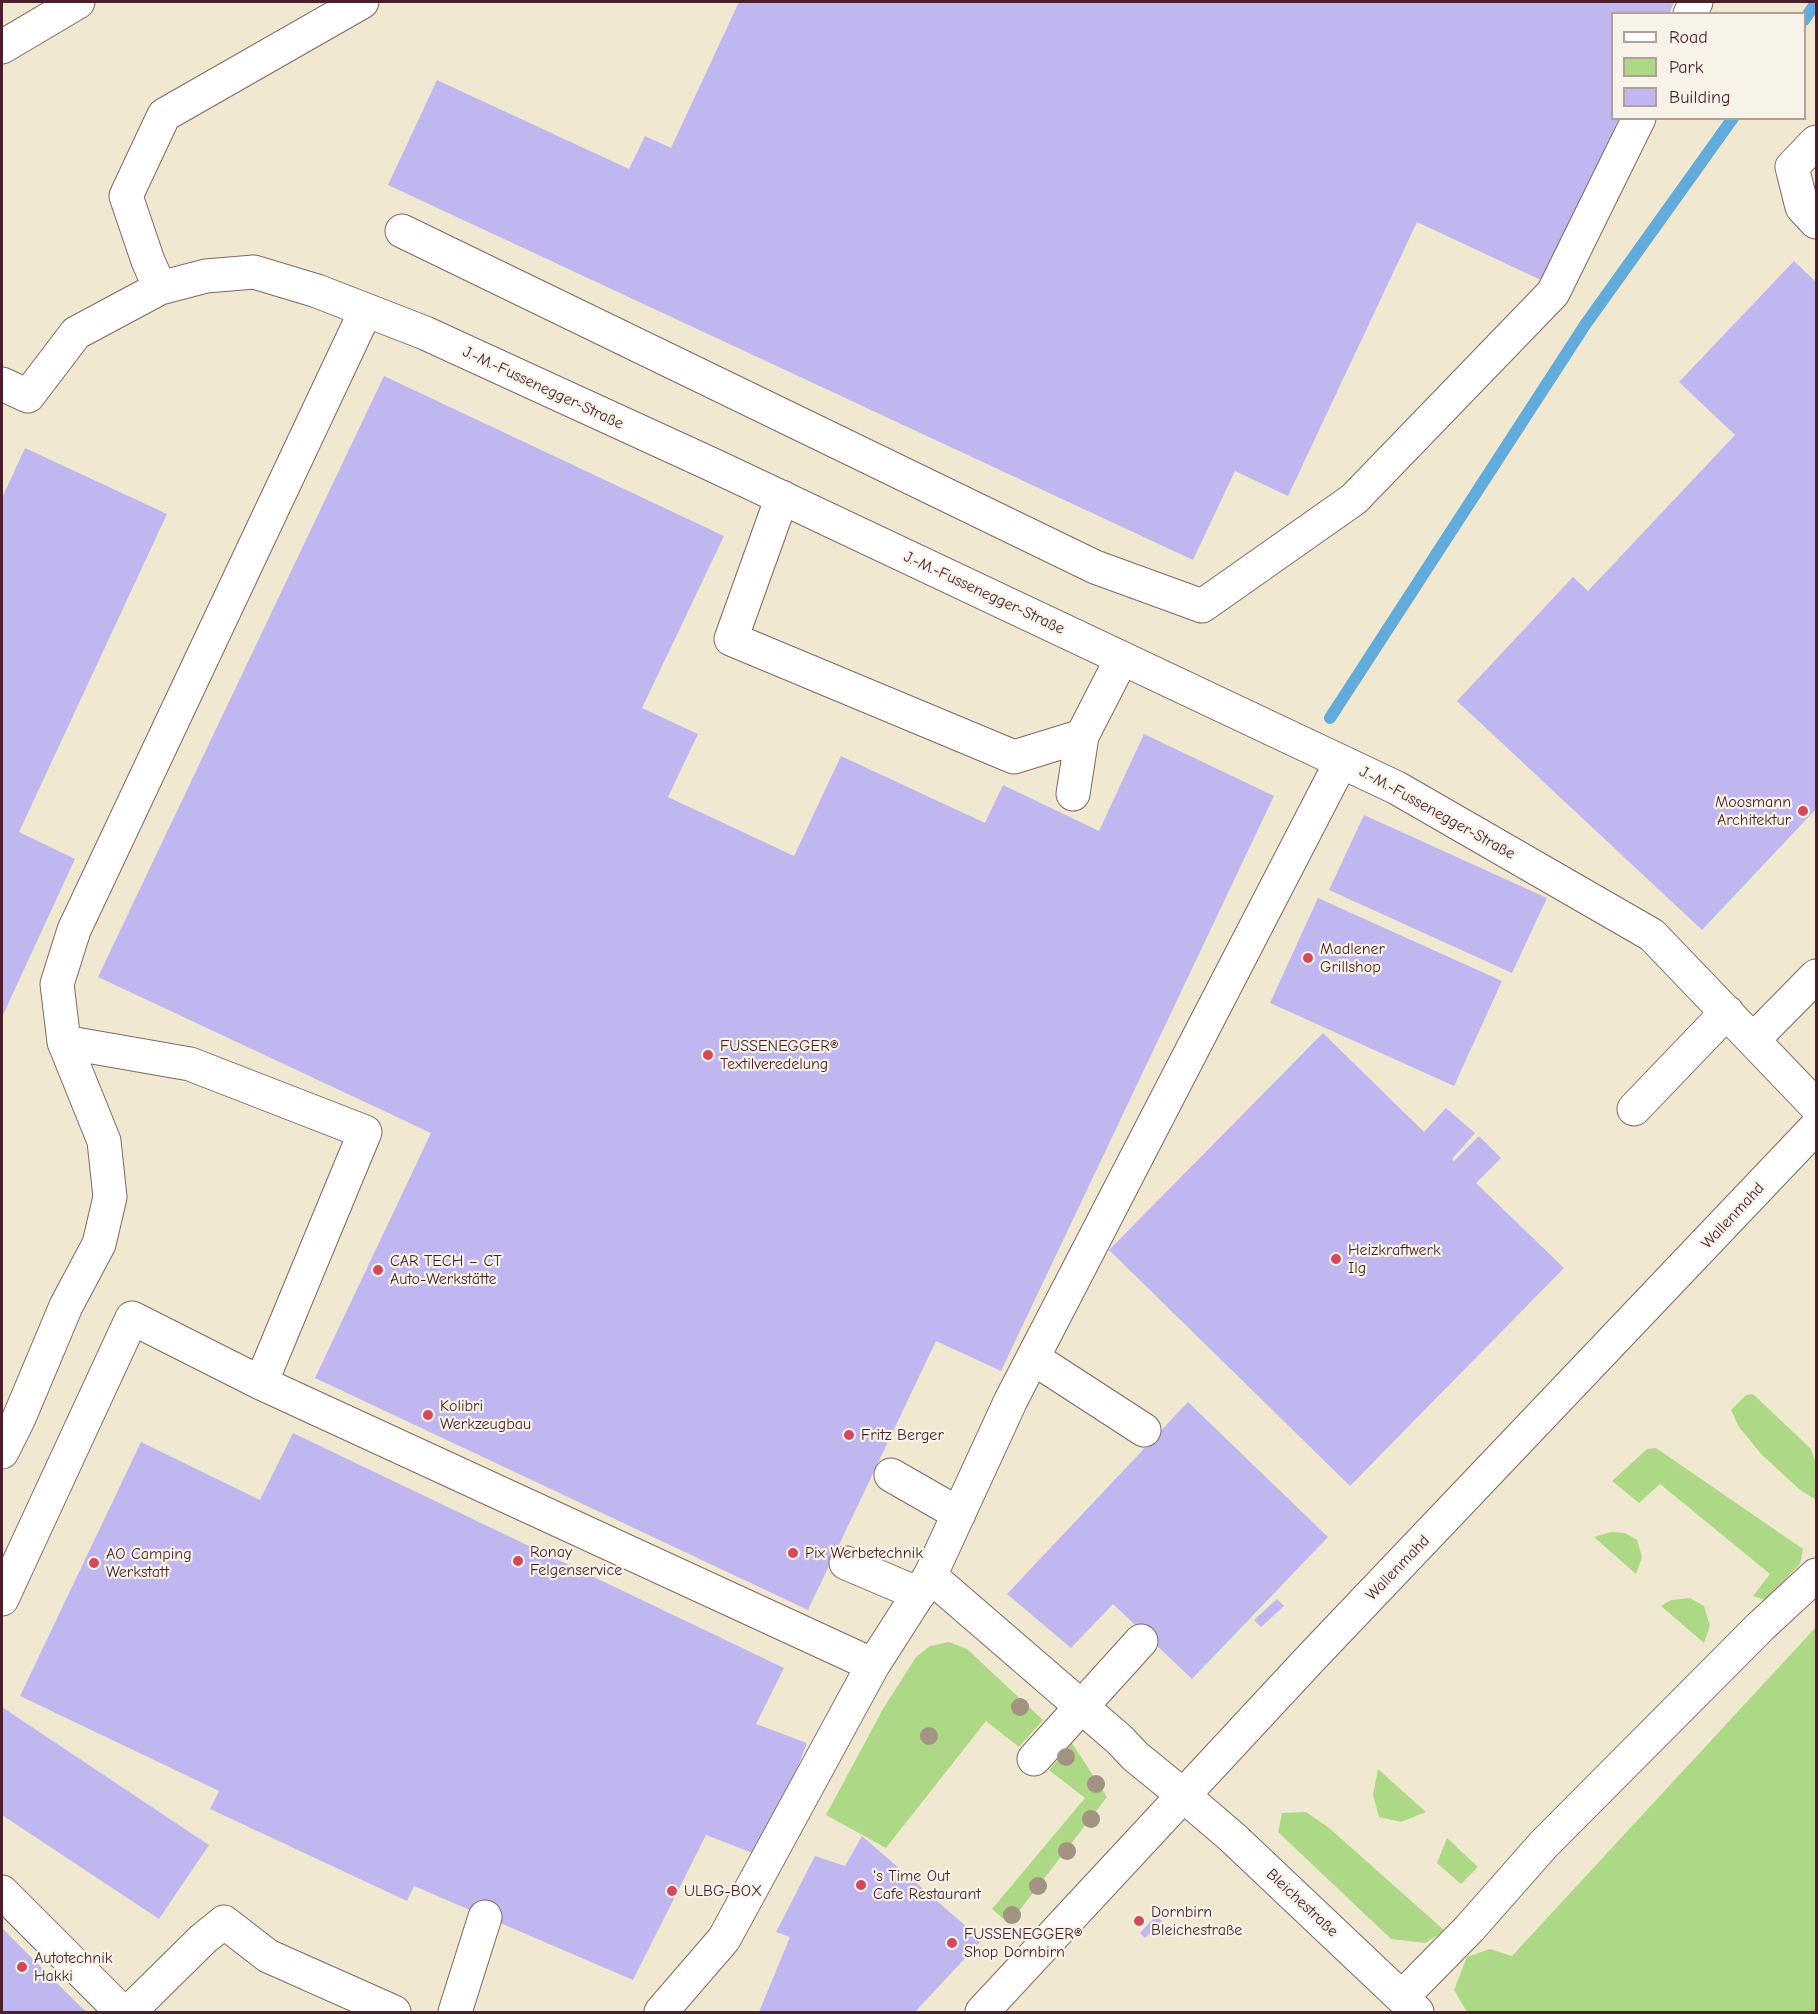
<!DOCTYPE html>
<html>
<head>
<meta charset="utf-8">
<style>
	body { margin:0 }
	#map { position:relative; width:1818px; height:2014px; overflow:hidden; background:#f1e8d1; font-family:"Comic Neue",sans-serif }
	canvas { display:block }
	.frame { position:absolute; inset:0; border:3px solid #4a1f2b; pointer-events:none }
	.legend { position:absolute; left:1611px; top:12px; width:195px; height:108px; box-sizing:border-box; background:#f7f3e8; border:2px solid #b29e9c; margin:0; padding:8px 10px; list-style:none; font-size:18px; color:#4a1f2b }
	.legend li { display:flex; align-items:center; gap:12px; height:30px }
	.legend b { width:30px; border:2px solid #b29e9c }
</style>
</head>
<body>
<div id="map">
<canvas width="1818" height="2014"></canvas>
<div class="frame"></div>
<ul class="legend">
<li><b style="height:8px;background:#fff"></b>Road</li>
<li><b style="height:16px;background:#add986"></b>Park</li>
<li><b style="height:16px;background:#c1b7f0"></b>Building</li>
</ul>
</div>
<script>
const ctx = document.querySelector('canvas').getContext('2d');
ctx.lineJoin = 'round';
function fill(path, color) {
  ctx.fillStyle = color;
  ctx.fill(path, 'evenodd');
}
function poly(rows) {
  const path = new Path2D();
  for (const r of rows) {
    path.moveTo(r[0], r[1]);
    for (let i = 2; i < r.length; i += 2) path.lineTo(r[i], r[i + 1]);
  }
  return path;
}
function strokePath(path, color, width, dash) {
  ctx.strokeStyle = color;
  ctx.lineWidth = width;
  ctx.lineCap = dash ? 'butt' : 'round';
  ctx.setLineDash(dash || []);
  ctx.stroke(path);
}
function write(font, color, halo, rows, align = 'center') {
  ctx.font = font + ' "Comic Neue",sans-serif';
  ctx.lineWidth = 4.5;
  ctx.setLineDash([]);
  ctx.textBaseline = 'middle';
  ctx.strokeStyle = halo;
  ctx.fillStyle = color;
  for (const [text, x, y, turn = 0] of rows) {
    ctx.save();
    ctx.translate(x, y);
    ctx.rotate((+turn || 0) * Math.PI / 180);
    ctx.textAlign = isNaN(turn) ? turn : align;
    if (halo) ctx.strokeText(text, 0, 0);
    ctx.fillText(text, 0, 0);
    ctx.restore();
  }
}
const green = poly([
	[1753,1394,1811,1449,1816,1464,1816,1500,1799,1489,1761,1454,1739,1427,1731,1410,1746,1395],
	[1656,1448,1803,1549,1800,1564,1765,1600,1753,1596,1770,1574,1660,1484,1639,1503,1612,1481,1647,1449],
	[1611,1532,1625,1533,1637,1540,1642,1557,1636,1574,1594,1537],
	[1690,1598,1704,1606,1710,1626,1704,1643,1661,1606,1671,1600],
	[1816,1627,1816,2012,1467,2012,1454,1990,1467,1957,1490,1949,1512,1956],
	[949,1642,967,1649,1043,1720,1019,1747,986,1721,886,1848,826,1815,883,1709,916,1657,930,1646],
	[1072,1743,1107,1797,1009,1924,992,1909,1085,1798,1049,1770],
	[1378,1769,1426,1812,1401,1822,1379,1817,1373,1795],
	[1306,1812,1328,1827,1445,1931,1425,1943,1391,1939,1278,1832,1282,1813],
	[1447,1838,1478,1867,1461,1884,1437,1863]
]);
const stream = poly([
	[1804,20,1816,3],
	[1330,718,1585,325,1733,118]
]);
const building = poly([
	[739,2,1674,2,1669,14,1612,14,1612,118,1619,118,1543,281,1417,222,1288,496,1235,471,1193,560,388,185,437,80,629,169,645,136,671,148],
	[1794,261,1816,282,1816,809,1702,930,1457,701,1573,577,1588,591,1735,435,1679,382],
	[384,376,724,536,642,708,698,734,668,797,794,856,841,756,985,823,1003,785,1099,831,1144,734,1274,796,1001,1371,936,1341,808,1610,315,1378,431,1133,98,977],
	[25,448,167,514,19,832,75,859,2,1017,2,498],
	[1364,815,1547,898,1512,973,1329,890],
	[1318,898,1502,981,1454,1086,1270,1003],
	[1323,1033,1424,1132,1446,1108,1475,1133,1452,1159,1454,1161,1479,1136,1501,1158,1476,1183,1564,1268,1350,1486,1109,1250],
	[1188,1402,1328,1537,1192,1679,1113,1604,1071,1648,1007,1594],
	[293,1433,784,1668,756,1724,807,1743,763,1857,706,1835,633,1980,414,1886,407,1901,210,1809,219,1791,20,1696,141,1442,260,1500],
	[1277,1599,1284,1606,1261,1627,1254,1620],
	[2,1707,209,1845,159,1919,2,1815],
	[862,1836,982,1940,915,2012,759,2012,790,1937,776,1932,815,1856,845,1866],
	[1156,1916,1162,1921,1145,1938,1140,1933],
	[2,1928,81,2007,87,2012,2,2012]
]);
const minor = poly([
	[1690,14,1696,2],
	[2,47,78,2],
	[1816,142,1792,167,1802,207,1816,222],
	[402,231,1095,567,1202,606,1354,499,1553,293,1639,118],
	[160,288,148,261,126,196,164,115,362,2],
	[2,384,28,396,76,333,160,288,206,276,254,272,317,291,425,333,715,466,1397,788,1652,935,1816,1106],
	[782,497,731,639,1014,757,1082,736,1122,658],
	[1073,794,1082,736],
	[1753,1040,1816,976],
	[64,1042,190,1064,365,1132,261,1383],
	[1634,1109,1727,1012],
	[1033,1358,1144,1430],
	[2,1452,19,1418,66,1306,99,1244,110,1197,104,1141,64,1042,57,984,74,930,366,310],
	[891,1475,959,1514],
	[846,1563,919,1594],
	[930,1576,1120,1740,1135,1756,1184,1796],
	[2,1599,132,1318,261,1383,873,1665],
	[1034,1759,1141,1641],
	[2,1892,122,2012],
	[1402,1997,1469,1929,1544,1844,1760,1627,1816,1575],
	[129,2012,203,1939,224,1922,268,1956,394,2012],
	[455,2012,485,1917],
	[661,2012,724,1939,873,1665,930,1576,1011,1400,1341,762]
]);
const major = poly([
	[1184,1796,1232,1837,1417,2012],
	[982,2012,1310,1659,1816,1127]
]);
const trees = [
	[1020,1707],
	[929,1736],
	[1066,1757],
	[1096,1784],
	[1091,1819],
	[1067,1851],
	[1038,1886],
	[1012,1915]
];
const markers = [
	[1803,811,6,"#d1495b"],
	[1308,958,6,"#d1495b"],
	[708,1055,6,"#d1495b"],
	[1336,1259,6,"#d1495b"],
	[378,1270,6,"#d1495b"],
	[428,1415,6,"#d1495b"],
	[849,1435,6,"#d1495b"],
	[793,1553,6,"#d1495b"],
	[518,1561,6,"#d1495b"],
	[94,1563,6,"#d1495b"],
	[861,1885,6,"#d1495b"],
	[672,1891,6,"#d1495b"],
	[1139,1921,6,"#d1495b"],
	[952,1943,6,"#d1495b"],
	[22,1967,6,"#d1495b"]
];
const streetNames = [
	["J.-M.-Fussenegger-Straße",543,388,25],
	["J.-M.-Fussenegger-Straße",984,593,25],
	["J.-M.-Fussenegger-Straße",1437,813,29],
	["Wallenmahd",1733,1216,-47],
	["Wallenmahd",1398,1568,-46],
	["Bleichestraße",1302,1903,43]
];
const poiNames = [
	["Moosmann",1791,802,"right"],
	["Architektur",1791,820,"right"],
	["Madlener",1320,949],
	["Grillshop",1320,967],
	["FUSSENEGGER®",720,1046],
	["Textilveredelung",720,1064],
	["Heizkraftwerk",1348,1250],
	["Ilg",1348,1268],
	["CAR TECH – CT",390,1261],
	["Auto-Werkstätte",390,1279],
	["Kolibri",440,1406],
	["Werkzeugbau",440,1424],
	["Fritz Berger",861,1435],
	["Ronay",530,1552],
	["Felgenservice",530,1570],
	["Pix Werbetechnik",805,1553],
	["AO Camping",106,1554],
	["Werkstatt",106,1572],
	["'s Time Out",873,1876],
	["Cafe Restaurant",873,1894],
	["ULBG-BOX",684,1891],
	["Dornbirn",1151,1912],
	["Bleichestraße",1151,1930],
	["FUSSENEGGER®",964,1934],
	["Shop Dornbirn",964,1952],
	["Autotechnik",34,1958],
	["Hakki",34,1976]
];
fill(green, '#add986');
strokePath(stream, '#63abda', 12);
fill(building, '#c1b7f0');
strokePath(minor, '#846565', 35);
strokePath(major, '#846565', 35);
strokePath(minor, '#fff', 33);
strokePath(major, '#fff', 33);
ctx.fillStyle = '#a39382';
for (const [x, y] of trees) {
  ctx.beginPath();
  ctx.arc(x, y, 9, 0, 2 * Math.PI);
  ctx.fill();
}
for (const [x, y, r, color] of markers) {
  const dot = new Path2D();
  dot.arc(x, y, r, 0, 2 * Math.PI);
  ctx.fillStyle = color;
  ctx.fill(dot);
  strokePath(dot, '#f7f3e8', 2);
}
write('16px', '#4a1f2b', '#f7f3e8', streetNames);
write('16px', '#4a1f2b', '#f7f3e8', poiNames, 'left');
</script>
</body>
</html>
